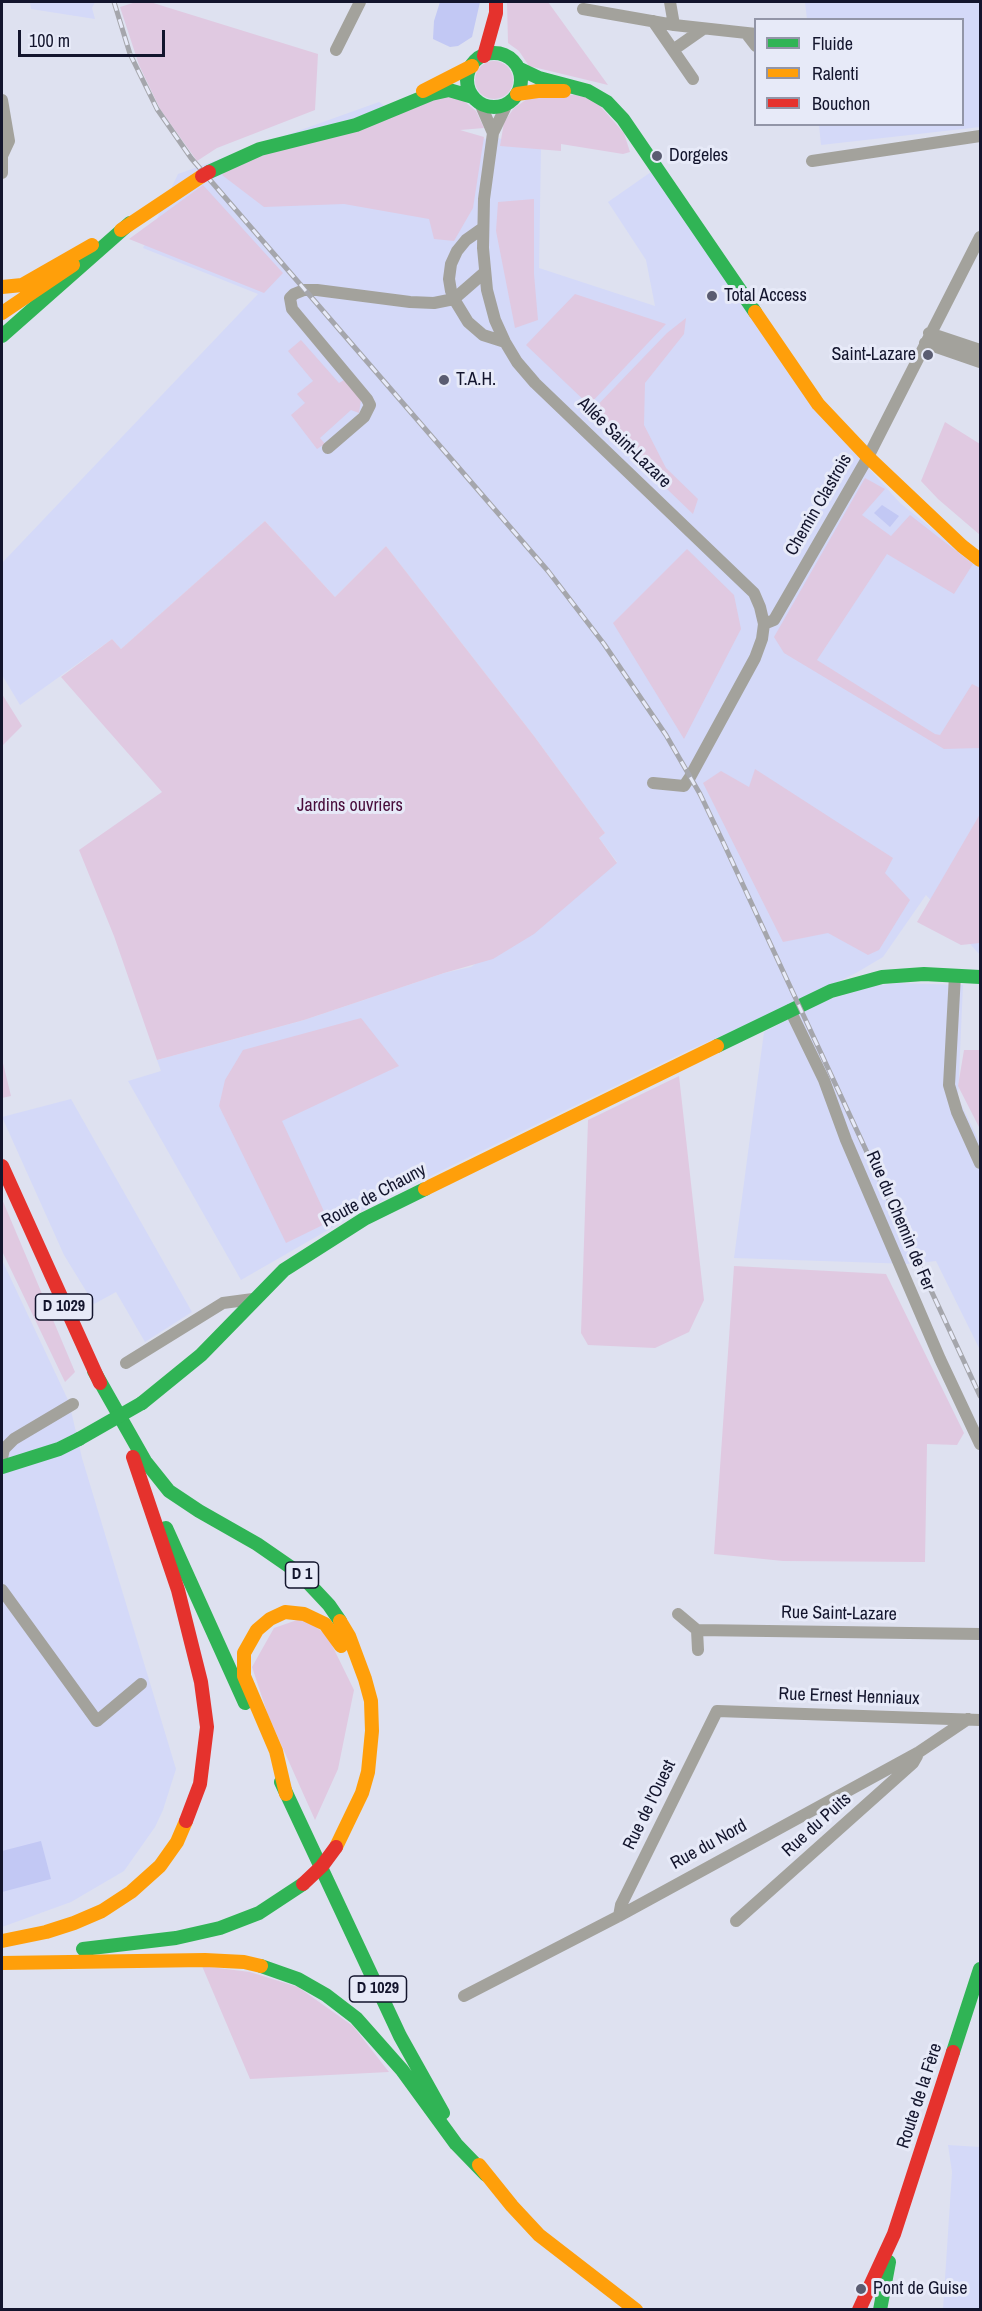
<!DOCTYPE html>
<html>
<head>
<meta charset="utf-8">
<style>
	body { margin:0 }
	#map { position:relative; width:982px; height:2311px; overflow:hidden; background:#dee1f0; font-family:"Archivo Narrow",sans-serif }
	canvas { display:block }
	.frame { position:absolute; inset:0; border:3px solid #13152d; pointer-events:none }
	.legend { position:absolute; left:754px; top:18px; width:210px; height:108px; box-sizing:border-box; background:#e7eaf8; border:2px solid #9295a7; margin:0; padding:8px 10px; list-style:none; font-size:18px; color:#13152d }
	.legend li { display:flex; align-items:center; gap:12px; height:30px }
	.legend b { width:30px; border:2px solid #9295a7 }
	.scale { position:absolute; left:18px; top:30px; width:147px; height:27px; box-sizing:border-box; border:3px solid #13152d; border-top:0; padding-left:8px; font-size:18px; line-height:21px; white-space:nowrap; color:#13152d; -webkit-text-stroke:4px #e7eaf8; paint-order:stroke }
</style>
</head>
<body>
<div id="map">
<canvas width="982" height="2311"></canvas>
<div class="frame"></div>
<ul class="legend">
<li><b style="height:8px;background:#30b455"></b>Fluide</li>
<li><b style="height:8px;background:#ff9f0a"></b>Ralenti</li>
<li><b style="height:8px;background:#e5322d"></b>Bouchon</li>
</ul>
<div class="scale">100 m</div>
</div>
<script>
const ctx = document.querySelector('canvas').getContext('2d');
ctx.lineJoin = 'round';
function fill(path, color) {
  ctx.fillStyle = color;
  ctx.fill(path, 'evenodd');
}
function poly(rows) {
  const path = new Path2D();
  for (const r of rows) {
    if (r.length === 3) {
      path.moveTo(r[0] + r[2], r[1]);
      path.arc(r[0], r[1], r[2], 0, 2 * Math.PI);
      continue;
    }
    path.moveTo(r[0], r[1]);
    for (let i = 2; i < r.length; i += 2) path.lineTo(r[i], r[i + 1]);
  }
  return path;
}
function strokePath(path, color, width, dash) {
  ctx.strokeStyle = color;
  ctx.lineWidth = width;
  ctx.lineCap = dash ? 'butt' : 'round';
  ctx.setLineDash(dash || []);
  ctx.stroke(path);
}
function write(font, color, halo, rows, align = 'center') {
  ctx.font = font + ' "Archivo Narrow",sans-serif';
  ctx.lineWidth = 6;
  ctx.setLineDash([]);
  ctx.textBaseline = 'middle';
  ctx.strokeStyle = halo;
  ctx.fillStyle = color;
  for (const [text, x, y, turn = 0] of rows) {
    ctx.save();
    ctx.translate(x, y);
    ctx.rotate((+turn || 0) * Math.PI / 180);
    ctx.textAlign = isNaN(turn) ? turn : align;
    if (halo) ctx.strokeText(text, 0, 0);
    ctx.fillText(text, 0, 0);
    ctx.restore();
  }
}
const built = poly([
	[30,2,95,2,92,8,95,19,31,9],
	[805,2,980,2,980,127,821,145,819,125,962,124,962,20,807,19],
	[379,102,436,141,498,138,541,149,539,268,655,306,646,260,608,202,651,172,811,404,900,503,980,567,980,955,926,895,883,957,856,973,771,1014,687,1051,453,1165,361,1211,241,1280,128,1081,161,1071,157,1060,304,1020,444,973,471,967,617,862,599,838,605,833,534,736,386,546,335,597,265,521,121,649,112,639,20,705,2,675,2,563,258,294,143,248,178,174],
	[898,983,963,985,958,1098,980,1143,980,1350,936,1261,911,1264,734,1258,764,1032,824,1001,873,986],
	[71,1099,192,1312,145,1342,116,1292,94,1304,64,1255,2,1117],
	[2,1260,69,1402,82,1458,176,1769,163,1810,155,1827,124,1871,71,1902,2,1927],
	[948,2145,980,2147,980,2309,943,2309,952,2172]
]);
const green = poly([
	[136,2,150,2,318,54,315,110,217,148,197,161,160,109,139,65,120,7],
	[507,2,548,2,608,85,529,66,519,51,508,43],
	[494,80,19],
	[536,93,576,95,595,100,624,133,630,152,623,154,561,144,561,151,500,146,504,122,514,108],
	[447,94,459,97,476,111,484,128,460,130,484,137,473,208,454,241,434,239,429,219,344,204,264,207,222,175,230,166],
	[203,185,283,273,264,293,129,239],
	[534,199,534,274,538,320,515,328,496,231,498,202],
	[575,294,666,324,589,405,526,345],
	[686,318,684,334,645,383,644,425,666,468,698,499,693,514,589,414,667,333],
	[301,340,339,383,344,380,361,400,359,413,351,410,320,438,325,444,317,449,291,415,305,403,297,394,313,381,288,351],
	[945,422,980,444,980,535,938,499,921,481],
	[865,478,885,489,862,515,891,536,910,515,973,564,954,594,887,554,817,660,935,734,940,735,972,684,980,688,980,748,944,749,784,653,774,637],
	[265,521,335,597,386,546,534,736,605,833,599,838,617,863,534,934,493,959,444,973,304,1020,157,1060,114,936,79,850,162,792,61,677,112,639,121,649],
	[687,549,734,595,741,629,684,739,613,623],
	[2,694,22,726,2,746],
	[755,769,893,858,885,873,910,900,879,950,868,955,828,933,783,942,703,783,721,771,749,787],
	[980,814,980,943,961,945,917,922],
	[361,1018,399,1066,282,1121,329,1222,286,1243,219,1106,225,1080,243,1050],
	[964,1050,980,1050,980,1129,958,1086],
	[2,1059,11,1096,2,1098],
	[679,1076,704,1300,689,1332,655,1348,588,1345,581,1333,588,1120],
	[2,1199,75,1372,65,1382,2,1251],
	[734,1266,886,1274,964,1433,957,1445,927,1444,925,1562,783,1561,714,1554],
	[303,1618,327,1635,354,1690,338,1769,315,1820,268,1715,252,1667,274,1628],
	[202,1966,250,1972,298,1987,353,2026,389,2072,250,2079]
]);
const water = poly([
	[440,2,480,2,472,37,458,46,450,47,433,39,434,21],
	[882,505,899,516,890,527,874,513],
	[41,1841,51,1879,2,1892,2,1851]
]);
const street = poly([
	[670,2,674,25],
	[583,9,674,25,756,34],
	[653,21,693,79],
	[746,33,756,46],
	[336,50,360,2],
	[673,50,703,29],
	[2,100,9,141,2,156,2,173],
	[480,103,493,133],
	[507,104,493,133,484,199,483,248,487,290,495,320,505,342,517,362,535,383,754,593,760,607,764,624,762,639,755,658,690,777,684,786,653,783],
	[812,161,980,136],
	[483,228,466,240,457,251,451,264,449,279,451,291,454,299,468,322,483,335,505,342],
	[929,333,980,350],
	[925,343,980,362],
	[328,448,364,417,370,405,367,399,292,309,290,298,294,294,304,290,317,290,410,302,434,303,454,299,485,272],
	[764,624,774,620,868,457,980,237],
	[955,975,949,1085,957,1112,980,1163],
	[790,1010,824,1080,846,1140,940,1359,980,1444],
	[126,1363,223,1303,253,1299],
	[2,1458,4,1449,14,1439,73,1404],
	[2,1590,97,1721,141,1684],
	[678,1614,697,1630,698,1650],
	[697,1630,980,1634],
	[619,1916,621,1905,717,1711,980,1720],
	[736,1921,913,1763,917,1756],
	[464,1996,619,1916,919,1752,968,1719]
]);
const fast = poly([
	[494,80,27],
	[518,68,539,78,588,91,607,102,623,119,755,312],
	[209,172,260,149,356,125,431,94,449,90,473,97],
	[2,336,130,223],
	[717,1046,831,991,882,977,924,974,980,977],
	[94,1371,145,1461,169,1491,199,1511,257,1544,299,1573,329,1605,340,1621],
	[142,1403,201,1355,284,1270,364,1219,425,1189],
	[2,1467,59,1449,79,1439],
	[166,1528,245,1703],
	[281,1782,400,2036,443,2113],
	[83,1949,176,1938,220,1928,259,1913,303,1884],
	[261,1966,298,1979,326,1995,356,2018,402,2070,456,2144,486,2175],
	[953,2052,980,1969],
	[880,2310,889,2262]
]);
const slow = poly([
	[423,91,472,66],
	[517,94,538,91,564,91],
	[121,230,202,176],
	[2,287,22,285,92,245],
	[755,312,818,404,868,457,962,546,980,560],
	[2,313,73,265],
	[425,1189,717,1046],
	[286,1794,276,1751,244,1676,244,1653,257,1630,270,1619,285,1612,304,1614,325,1624,341,1646],
	[336,1847,362,1793,368,1772,372,1731,371,1701,365,1679,349,1636,340,1621],
	[2,1941,46,1932,74,1923,102,1911,131,1892,160,1866,177,1842,186,1821],
	[2,1963,205,1960,244,1962,261,1966],
	[479,2165,512,2206,539,2235,636,2310]
]);
const jam = poly([
	[484,56,496,13,496,2],
	[2,1166,100,1383],
	[133,1457,178,1590,201,1682,207,1727,200,1784,186,1821],
	[859,2310,894,2234,953,2052]
]);
const rail = poly([
	[114,2,130,54,157,109,191,158,548,571,604,644,666,735,700,794,724,844,980,1396]
]);
const fastBridge = poly([
	[79,1439,142,1403]
]);
const jamBridge = poly([
	[202,176,209,172],
	[303,1884,322,1866,336,1847]
]);
const markers = [
	[657,156,6,"#5a5c71"],
	[712,296,6,"#5a5c71"],
	[928,355,6,"#5a5c71"],
	[444,380,6,"#5a5c71"],
	[861,2289,6,"#5a5c71"]
];
const shields = [
	[64,1307,57],
	[302,1575,33],
	[378,1989,57]
];
const shieldNames = [
	["D 1029",64,1307],
	["D 1",302,1575],
	["D 1029",378,1989]
];
const poiNames = [
	["Dorgeles",669,156],
	["Total Access",724,296],
	["Saint-Lazare",916,355,"right"],
	["T.A.H.",456,380],
	["Pont de Guise",873,2289]
];
const streetNames = [
	["Allée Saint-Lazare",624,443,44],
	["Chemin Clastrois",819,505,-60],
	["Route de Chauny",374,1196,-28],
	["Rue du Chemin de Fer",900,1221,67],
	["Rue Saint-Lazare",839,1614,1],
	["Rue Ernest Henniaux",849,1697,2],
	["Rue de l'Ouest",650,1805,-64],
	["Rue du Puits",817,1825,-42],
	["Rue du Nord",709,1845,-29],
	["Route de la Fère",920,2096,-72]
];
const parkNames = [
	["Jardins ouvriers",350,806]
];
fill(built, '#d4d9f8');
fill(green, '#e0c9e1');
fill(water, '#c2c8f4');
strokePath(street, '#a3a29c', 12);
strokePath(fast, '#30b455', 14);
strokePath(slow, '#ff9f0a', 14);
strokePath(jam, '#e5322d', 14);
strokePath(rail, '#a5a6ac', 5);
strokePath(rail, '#e7eaf8', 3, [9]);
strokePath(fastBridge, '#30b455', 14);
strokePath(jamBridge, '#e5322d', 14);
for (const [x, y, r, color] of markers) {
  const dot = new Path2D();
  dot.arc(x, y, r, 0, 2 * Math.PI);
  ctx.fillStyle = color;
  ctx.fill(dot);
  strokePath(dot, '#e7eaf8', 2);
}
for (const [x, y, w] of shields) {
  const box = new Path2D();
  box.roundRect(x - w / 2, y - 13, w, 26, 4.5);
  ctx.fillStyle = '#e7eaf8';
  ctx.fill(box);
  strokePath(box, '#13152d', 1.5);
}
write('bold 16px', '#13152d', null, shieldNames);
write('18px', '#13152d', '#e7eaf8', poiNames, 'left');
write('18px', '#13152d', '#e7eaf8', streetNames);
write('18px', '#480d3b', '#e7eaf8', parkNames);
</script>
</body>
</html>
